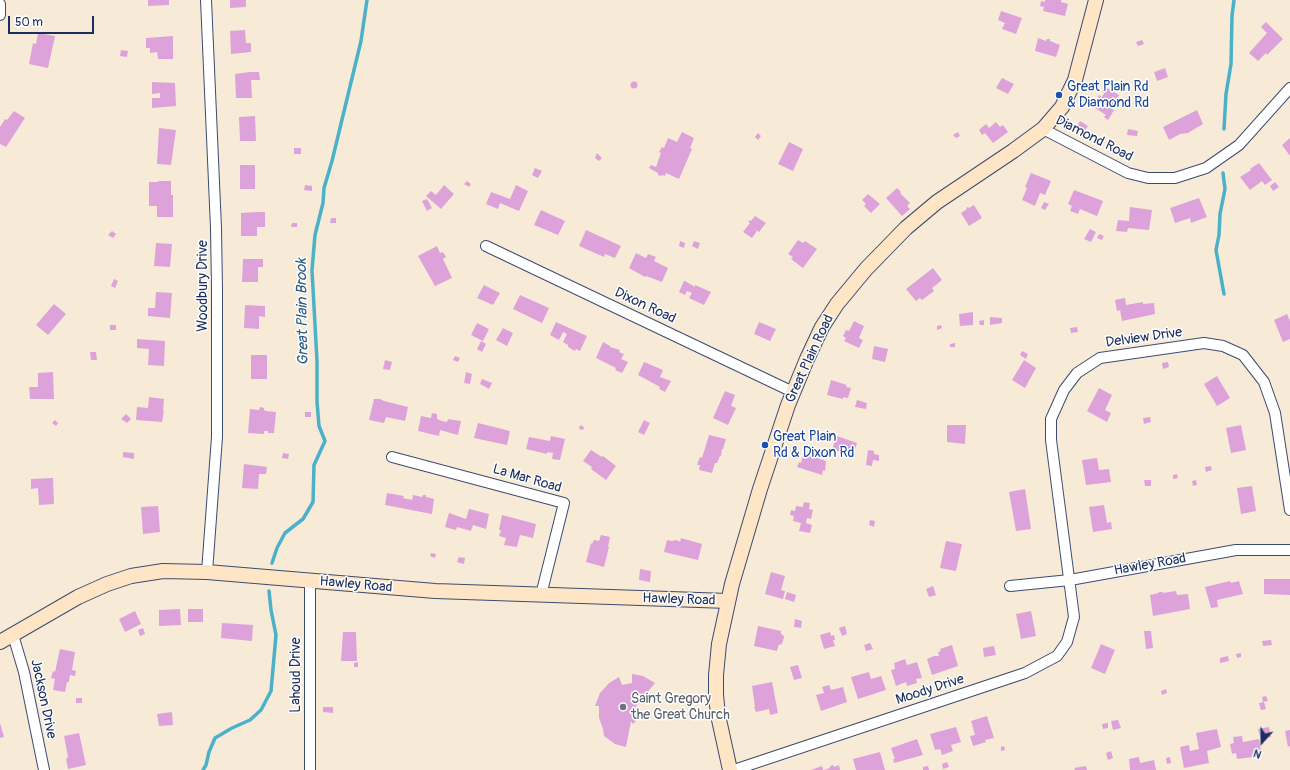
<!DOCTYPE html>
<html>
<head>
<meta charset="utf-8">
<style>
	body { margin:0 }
	#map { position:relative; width:1290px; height:770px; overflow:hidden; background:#f7ebd8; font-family:Pangolin,sans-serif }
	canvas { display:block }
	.north { position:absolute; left:1242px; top:722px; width:40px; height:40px; -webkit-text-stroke:3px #fff; paint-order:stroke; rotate:201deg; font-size:11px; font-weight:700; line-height:16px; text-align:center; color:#1b2f5e }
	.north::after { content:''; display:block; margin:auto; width:14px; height:18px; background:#1b2f5e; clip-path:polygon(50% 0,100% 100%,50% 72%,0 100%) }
	.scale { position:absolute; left:8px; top:16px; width:86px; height:18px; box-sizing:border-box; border:2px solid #1b2f5e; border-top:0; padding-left:5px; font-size:12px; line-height:14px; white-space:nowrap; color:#1b2f5e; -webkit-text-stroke:3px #fff; paint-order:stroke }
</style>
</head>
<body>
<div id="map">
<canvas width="1290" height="770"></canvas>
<div class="north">N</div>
<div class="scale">50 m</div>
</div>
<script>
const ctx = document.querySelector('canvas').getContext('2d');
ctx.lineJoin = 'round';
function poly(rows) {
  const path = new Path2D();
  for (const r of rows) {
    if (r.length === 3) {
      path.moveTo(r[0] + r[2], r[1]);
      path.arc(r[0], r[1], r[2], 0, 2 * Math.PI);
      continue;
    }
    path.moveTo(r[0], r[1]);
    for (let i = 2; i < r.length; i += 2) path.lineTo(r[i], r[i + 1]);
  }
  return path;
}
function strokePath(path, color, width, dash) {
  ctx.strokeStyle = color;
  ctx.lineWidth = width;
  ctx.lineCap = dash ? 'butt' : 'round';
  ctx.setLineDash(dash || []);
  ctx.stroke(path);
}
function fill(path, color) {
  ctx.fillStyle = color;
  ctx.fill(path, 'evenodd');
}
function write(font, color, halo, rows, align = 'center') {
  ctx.font = font + ' Pangolin,sans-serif';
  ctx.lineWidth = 3;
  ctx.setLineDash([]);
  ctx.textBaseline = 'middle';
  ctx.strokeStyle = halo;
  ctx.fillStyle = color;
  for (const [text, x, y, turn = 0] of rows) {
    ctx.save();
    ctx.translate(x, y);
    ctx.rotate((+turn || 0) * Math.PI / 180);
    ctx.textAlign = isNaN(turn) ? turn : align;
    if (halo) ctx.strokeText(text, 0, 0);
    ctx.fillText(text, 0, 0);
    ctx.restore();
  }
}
const stream = poly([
	[1224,129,1226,94,1231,64,1232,16,1234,0],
	[1223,173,1225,189,1220,214,1219,235,1216,250,1224,294],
	[272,563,277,548,285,533,303,519,313,502,314,465,325,441,319,426,317,402,317,361,312,270,315,235,323,203,324,188,332,161,361,41,367,0],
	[203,770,206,765,209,752,215,738,232,728,250,720,261,710,271,691,276,635,271,610,269,591]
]);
const building = poly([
	[148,0,169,0,169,5,148,6],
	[230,0,246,0,246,7,230,8],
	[1045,0,1061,0,1061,2,1068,4,1065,16,1043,11,1044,7,1040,6,1041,1,1045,2],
	[1001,11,1022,18,1016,34,1002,29,1005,23,998,20],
	[1266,22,1283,39,1267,55,1266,53,1258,61,1249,53,1267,33,1261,27],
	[245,30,246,43,251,43,251,52,231,54,230,31],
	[38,33,55,36,48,68,29,64,33,43,36,44],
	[173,36,173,59,158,59,157,52,150,53,150,48,146,48,146,38],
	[1038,38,1046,41,1047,39,1050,39,1050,41,1060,45,1056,57,1035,51],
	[1142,40,1144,44,1138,46,1136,42],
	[121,50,128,51,127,57,120,56],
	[1165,68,1168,77,1157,81,1154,72],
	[250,72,259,72,260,80,251,80,252,98,236,98,235,74],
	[1002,78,1014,84,1008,94,996,88],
	[634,85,3.5],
	[152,82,175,83,176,106,152,108,152,98,160,98,160,93,152,94],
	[1107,88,1119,95,1112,109,1114,110,1108,120,1104,117,1106,115,1092,106,1099,95,1102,97],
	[1197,110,1203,124,1188,133,1180,134,1169,140,1163,127],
	[14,111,25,118,6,147,0,144,0,127,5,119,7,120],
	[255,116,256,141,240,141,239,117],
	[1080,121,1088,126,1084,132,1076,128],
	[996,122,1000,127,1003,125,1008,132,993,143,985,133,982,135,979,130,986,124,989,128],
	[159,128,176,130,171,165,157,164],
	[1128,129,1138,131,1137,136,1127,135],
	[682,132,694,138,690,148,692,149,679,179,666,173,665,176,662,175,661,176,658,175,658,173,649,168,651,165,656,167,661,153,659,152,662,147,664,148,668,138,677,142],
	[958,132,960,136,956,138,953,135],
	[758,133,761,136,758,140,755,137],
	[1290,138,1290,156,1282,145],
	[789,142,803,149,793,171,778,164],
	[294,148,301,148,301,154,294,154],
	[597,153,602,158,599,161,595,158],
	[1259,163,1272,180,1265,185,1262,181,1250,190,1240,177,1251,170,1250,169],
	[240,165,255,165,255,189,240,189],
	[535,168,542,171,538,178,532,175],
	[1031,173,1051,181,1045,195,1040,193,1035,206,1022,200,1027,188,1025,187],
	[158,181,171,181,171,195,173,195,173,217,157,217,157,206,149,206,149,182,158,182],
	[467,181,471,184,469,187,464,184],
	[1275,182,1279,187,1273,191,1270,186],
	[305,185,312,186,312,191,304,190],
	[444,185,454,194,441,209,426,196,431,191,436,195],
	[516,185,528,191,519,211,500,203,498,209,486,204,491,192,510,199],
	[897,188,901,192,900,193,910,203,907,206,910,209,902,216,886,198],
	[1074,190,1103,201,1097,216,1080,209,1078,214,1070,211,1072,206,1068,204],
	[868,194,880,204,871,213,864,206,866,204,862,200],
	[1199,198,1207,217,1191,223,1190,218,1175,223,1170,208],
	[427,199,432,208,427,211,422,201],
	[1044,202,1049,204,1045,210,1041,208],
	[974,205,982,218,969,226,961,213,967,209,966,208,968,207,969,208],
	[1130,207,1152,210,1149,230,1128,228,1127,232,1116,231,1118,220,1129,221],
	[541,210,565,221,558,235,534,225],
	[257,212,265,212,265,227,257,227,257,236,241,236,241,213],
	[755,216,766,223,759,232,752,227,757,231,752,238,743,232,750,223,748,222,750,220,751,221],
	[331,218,336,218,336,223,330,223],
	[292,223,297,223,297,227,291,227],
	[1090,229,1096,232,1091,242,1084,239],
	[586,230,621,246,615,258,605,254,604,257,579,246],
	[112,231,116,234,113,238,108,235],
	[1099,234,1104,236,1102,240,1097,238],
	[798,240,803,243,805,241,817,249,803,268,791,259,793,257,788,254],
	[680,241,685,243,684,248,679,246],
	[694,241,700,243,698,249,692,246],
	[156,243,172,244,170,267,154,266],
	[437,246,440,253,443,252,446,257,443,259,452,278,435,286,418,256],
	[636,253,646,258,648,254,656,257,654,261,668,268,662,282,646,276,645,277,629,268],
	[243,259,263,259,263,267,258,267,258,282,242,282],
	[933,268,942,280,932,288,934,291,922,300,920,298,916,301,906,289],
	[114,279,118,281,115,288,111,286],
	[684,281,685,281,695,287,695,285,711,292,704,305,689,298,692,293,687,291,685,295,679,292],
	[484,285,500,293,493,305,477,298],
	[156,292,172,293,170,318,148,316,148,308,155,308],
	[520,295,549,308,542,323,513,309],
	[1125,298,1126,305,1143,302,1143,304,1154,303,1155,314,1122,321,1120,310,1117,311,1115,300],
	[54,304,66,314,48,335,36,325],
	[245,305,265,306,265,317,259,316,259,329,244,328],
	[973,312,973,325,960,326,959,314],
	[1287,314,1290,321,1290,339,1283,342,1274,320],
	[990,317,1002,318,1002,323,990,325],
	[984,320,984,325,980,325,979,321],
	[854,321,864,326,859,338,863,340,859,348,844,341,846,338,843,336,846,330,849,331],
	[556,322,587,336,580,351,576,349,575,351,568,347,568,345,563,342,567,334,563,332,559,340,550,335],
	[759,322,776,329,770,341,754,334],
	[477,323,489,329,483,341,471,335],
	[110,325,116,325,116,330,110,330],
	[941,325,942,328,937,330,937,326],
	[1077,327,1078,332,1071,333,1070,328],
	[503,328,513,333,507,346,496,340],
	[137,339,165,341,164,366,148,365,149,349,137,348],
	[481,341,486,344,482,352,477,349],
	[603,342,610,346,610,347,620,350,619,352,624,354,621,359,628,362,622,373,615,370,616,368,596,358],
	[955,343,955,347,950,347,950,344],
	[874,346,888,349,885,362,872,359],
	[1022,351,1028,354,1026,359,1020,355],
	[90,352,96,352,97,360,91,360],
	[251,355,267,355,267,379,251,379],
	[455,356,460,358,458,362,453,360],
	[385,360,392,362,390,370,383,369],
	[1024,360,1036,368,1025,388,1012,380],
	[644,362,663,370,660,377,671,381,665,392,659,389,660,387,638,375],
	[1168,362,1169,367,1163,369,1162,363],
	[53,372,54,399,30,399,29,387,38,387,38,373],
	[466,372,472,374,470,384,464,383],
	[1217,376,1230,398,1217,406,1204,384],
	[482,379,492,383,489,389,480,384],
	[831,380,847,385,846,387,851,388,848,398,843,397,843,399,827,395],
	[1099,388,1112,395,1105,410,1111,413,1107,422,1087,411],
	[725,391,735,395,731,406,736,408,728,425,713,418],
	[149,397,164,399,163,411,164,411,162,422,136,420,137,407,148,408],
	[374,399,380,399,384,401,408,407,405,421,386,417,384,423,369,420],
	[857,400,867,403,866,409,855,407],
	[260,407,264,408,264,410,266,411,276,412,274,433,268,433,268,431,264,431,264,434,248,433,250,409,259,410],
	[305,412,311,412,311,417,305,417],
	[432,413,437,414,437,419,442,421,447,422,448,419,461,421,458,435,440,430,439,436,418,431,421,416,431,418],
	[126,414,131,419,127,423,121,419],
	[1150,417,1151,422,1144,424,1143,418],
	[55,420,58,423,56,426,52,423],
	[644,420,650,423,644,435,638,432],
	[478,423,510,431,507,445,474,438],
	[580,425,584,427,583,430,579,429],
	[947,425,966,425,965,444,947,442],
	[1241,425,1246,450,1231,453,1226,428],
	[709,435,726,439,723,449,722,449,721,456,720,456,717,463,715,463,712,473,699,470,700,465,697,465,700,457,702,458],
	[551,436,565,439,560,460,552,459,553,453,547,452,547,454,526,449,529,437,550,441],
	[837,436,857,443,854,452,842,448,841,452,832,449],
	[591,450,602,457,603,456,616,466,606,480,591,469,592,467,583,461],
	[868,450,874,451,874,454,879,455,879,461,873,460,872,466,866,465],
	[123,452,134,453,134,459,123,457],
	[804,452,812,454,811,456,826,461,825,471,823,470,822,475,797,467,799,462,801,463],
	[283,453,289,454,288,459,282,458],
	[1097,458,1099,470,1109,469,1111,482,1086,485,1082,460],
	[244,464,267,467,266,474,259,474,258,489,242,488],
	[1211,466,1212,470,1206,472,1205,467],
	[1177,474,1178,478,1173,479,1173,475],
	[53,478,54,504,39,505,38,488,31,489,31,479],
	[1144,480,1151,480,1151,486,1145,486],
	[1196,480,1197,485,1193,486,1192,481],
	[1252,486,1256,511,1241,514,1237,488],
	[1025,489,1031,529,1016,531,1009,492],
	[387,493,404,496,403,498,412,500,413,495,422,497,423,495,426,495,426,497,434,499,432,514,385,505],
	[804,502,810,503,809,509,813,510,811,519,807,518,806,523,812,525,810,533,799,531,801,523,793,521,794,516,790,515,791,510,795,511,796,506,803,507],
	[1104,505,1107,523,1111,522,1112,529,1093,532,1089,507],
	[158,506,160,532,143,534,141,507],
	[469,509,489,514,486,529,473,525,471,531,457,527,456,530,445,527,449,513,466,519],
	[502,515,536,524,533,538,520,535,517,547,504,545,506,538,499,536,501,530,499,530],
	[870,520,875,521,874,527,869,525],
	[601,535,610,537,608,547,609,547,604,567,586,562,591,543,592,544,594,540,599,541],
	[681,538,702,544,698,560,664,552,667,540,672,541,676,540,679,541,680,542],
	[946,541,962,544,956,571,940,568],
	[431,553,436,554,435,558,430,556],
	[459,557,465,558,464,564,457,562],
	[640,569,651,571,650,582,639,580],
	[771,572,785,576,781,590,785,591,783,599,765,594],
	[1264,579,1290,579,1290,595,1264,594],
	[1230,581,1231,583,1239,581,1243,594,1217,600,1218,607,1211,608,1205,587],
	[933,586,936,595,929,597,926,589],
	[1176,591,1177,595,1188,594,1190,609,1153,616,1150,595,1159,593,1158,592,1163,592,1163,593],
	[787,592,796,595,794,602,785,599],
	[180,609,181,625,159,626,159,610],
	[188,609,203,609,203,622,188,622],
	[135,611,141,624,125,632,119,619],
	[1031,611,1036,636,1021,639,1016,614],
	[795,619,802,621,801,628,794,627],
	[222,623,253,625,252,641,221,638],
	[758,626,781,631,781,634,783,635,784,637,783,641,781,645,779,644,777,651,754,646],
	[845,626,847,634,842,636,839,628],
	[143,628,145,634,140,636,138,630],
	[1144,631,1151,631,1153,648,1146,649],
	[343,632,356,632,357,661,341,661],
	[830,632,831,636,834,635,835,640,833,640,835,646,824,649,820,635],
	[1271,640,1272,645,1263,646,1262,641],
	[870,643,873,649,866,651,864,645],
	[1101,644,1115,650,1105,674,1091,668],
	[952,645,958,666,932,675,927,659,934,656,939,656,938,652,941,651,940,649],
	[994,646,996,655,984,657,983,648],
	[60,649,75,652,72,670,76,671,75,676,70,675,69,682,67,682,65,692,53,690,55,679,51,678,53,671,55,672],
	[1241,653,1241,657,1237,658,1236,654],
	[1228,656,1229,661,1220,663,1220,658],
	[905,659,907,665,917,662,922,678,916,679,917,683,907,686,906,682,896,686,891,670,895,669,894,663],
	[358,662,358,667,354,667,354,663],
	[798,665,802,678,794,680,790,667],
	[869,672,871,679,881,676,886,690,858,699,851,677],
	[632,674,643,676,655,683,636,706,635,713,636,721,633,724,631,721,626,747,615,744,604,736,603,729,599,718,599,706,595,706,600,693,609,683,619,677,622,685,632,683],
	[772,682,778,713,770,715,769,709,756,712,754,707,755,707,752,686],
	[829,685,831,690,843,687,847,702,821,711,816,695,824,693,822,687],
	[1166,689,1167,693,1162,695,1161,691],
	[1266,696,1268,701,1263,702,1262,697],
	[76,698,82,698,82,703,76,703],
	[1264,702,1266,709,1261,710,1259,703],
	[323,707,333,707,333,713,323,712],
	[172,712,173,725,159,726,157,714],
	[987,716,994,738,985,740,986,742,973,746,970,736,975,735,971,721],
	[1118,720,1121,728,1113,730,1111,721],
	[0,723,4,737,0,738],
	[1108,723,1108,728,1103,729,1102,724],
	[956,727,961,742,951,745,953,751,942,755,940,749,935,750,930,734],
	[1269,727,1271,737,1261,739,1258,729],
	[1217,729,1221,747,1207,751,1209,763,1184,768,1180,747,1189,745,1190,751,1199,749,1196,733],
	[1290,730,1290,746,1288,747,1285,731],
	[79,733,86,765,68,769,66,759,68,757,64,736],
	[1242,736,1243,742,1259,739,1262,756,1237,759,1236,753,1232,754,1230,744,1234,743,1233,737],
	[917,739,923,755,894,763,893,759,895,759,891,748],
	[1004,746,1005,750,1001,751,1001,747],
	[1111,751,1113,758,1108,760,1106,753],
	[880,752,885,770,856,770,853,759],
	[1139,757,1140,763,1154,760,1156,770,1130,770,1129,759],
	[1170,757,1171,763,1167,764,1166,758],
	[947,762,949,767,943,769,942,764],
	[833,765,834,767,839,765,840,770,824,770,830,768,830,766],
	[822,766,823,770,811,770],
	[928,766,929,770,923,770,923,767],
	[1086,766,1087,770,1075,770,1074,768]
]);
const street = poly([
	[206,0,216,228,217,289,217,437,207,572],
	[0,4,0,15],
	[1043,129,1128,173,1148,178,1175,178,1206,168,1239,145,1290,88],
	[486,246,793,392],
	[392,457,564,503,541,595],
	[310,581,310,770],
	[1010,586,1070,580,1236,550,1290,550],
	[13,635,24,672,44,770],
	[734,770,1025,673,1057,656,1067,642,1074,617,1051,440,1051,419,1064,390,1077,373,1100,358,1204,343,1223,346,1243,355,1264,382,1275,413,1290,510]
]);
const secondary = poly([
	[0,642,78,597,107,584,131,576,163,571,207,572,435,591,728,601],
	[730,770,718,715,716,695,716,675,719,644,732,584,760,489,788,405,807,359,822,327,837,304,866,269,906,228,937,202,1013,151,1043,129,1062,107,1075,80,1096,0]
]);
const markers = [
	[1059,95,4,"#1a4fb4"],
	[765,445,4,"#1a4fb4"],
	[623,707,4,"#6b7280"]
];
const transitNames = [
	["Great Plain Rd",1067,87],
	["& Diamond Rd",1067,103],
	["Great Plain",773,437],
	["Rd & Dixon Rd",773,453]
];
const streetNames = [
	["Diamond Road",1094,139,27],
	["Woodbury Drive",203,286,-90],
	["Dixon Road",645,306,25],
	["Delview Drive",1144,338,-8],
	["Great Plain Road",810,359,-65],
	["La Mar Road",527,479,16],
	["Hawley Road",1150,565,-10],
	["Hawley Road",356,585,5],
	["Hawley Road",679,600,2],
	["Lahoud Drive",296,675,-90],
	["Moody Drive",930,690,-18],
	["Jackson Drive",43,699,78]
];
const worshipNames = [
	["Saint Gregory",631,699],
	["the Great Church",631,715]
];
const waterNames = [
	["Great Plain Brook",303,312,-91]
];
strokePath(stream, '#4ab1c9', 3.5);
fill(building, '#dea2da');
strokePath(street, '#3c4b70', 12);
strokePath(secondary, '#3c4b70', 16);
strokePath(street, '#fff', 10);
strokePath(secondary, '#fde5c5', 14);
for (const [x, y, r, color] of markers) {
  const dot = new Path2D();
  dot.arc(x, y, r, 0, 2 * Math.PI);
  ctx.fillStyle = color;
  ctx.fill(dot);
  strokePath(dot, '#fff', 1.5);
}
write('14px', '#164399', '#fff', transitNames, 'left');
write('14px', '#1b2f5e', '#fff', streetNames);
write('14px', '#5b616d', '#fff', worshipNames, 'left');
write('italic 15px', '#2b5c83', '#fff', waterNames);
</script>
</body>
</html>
